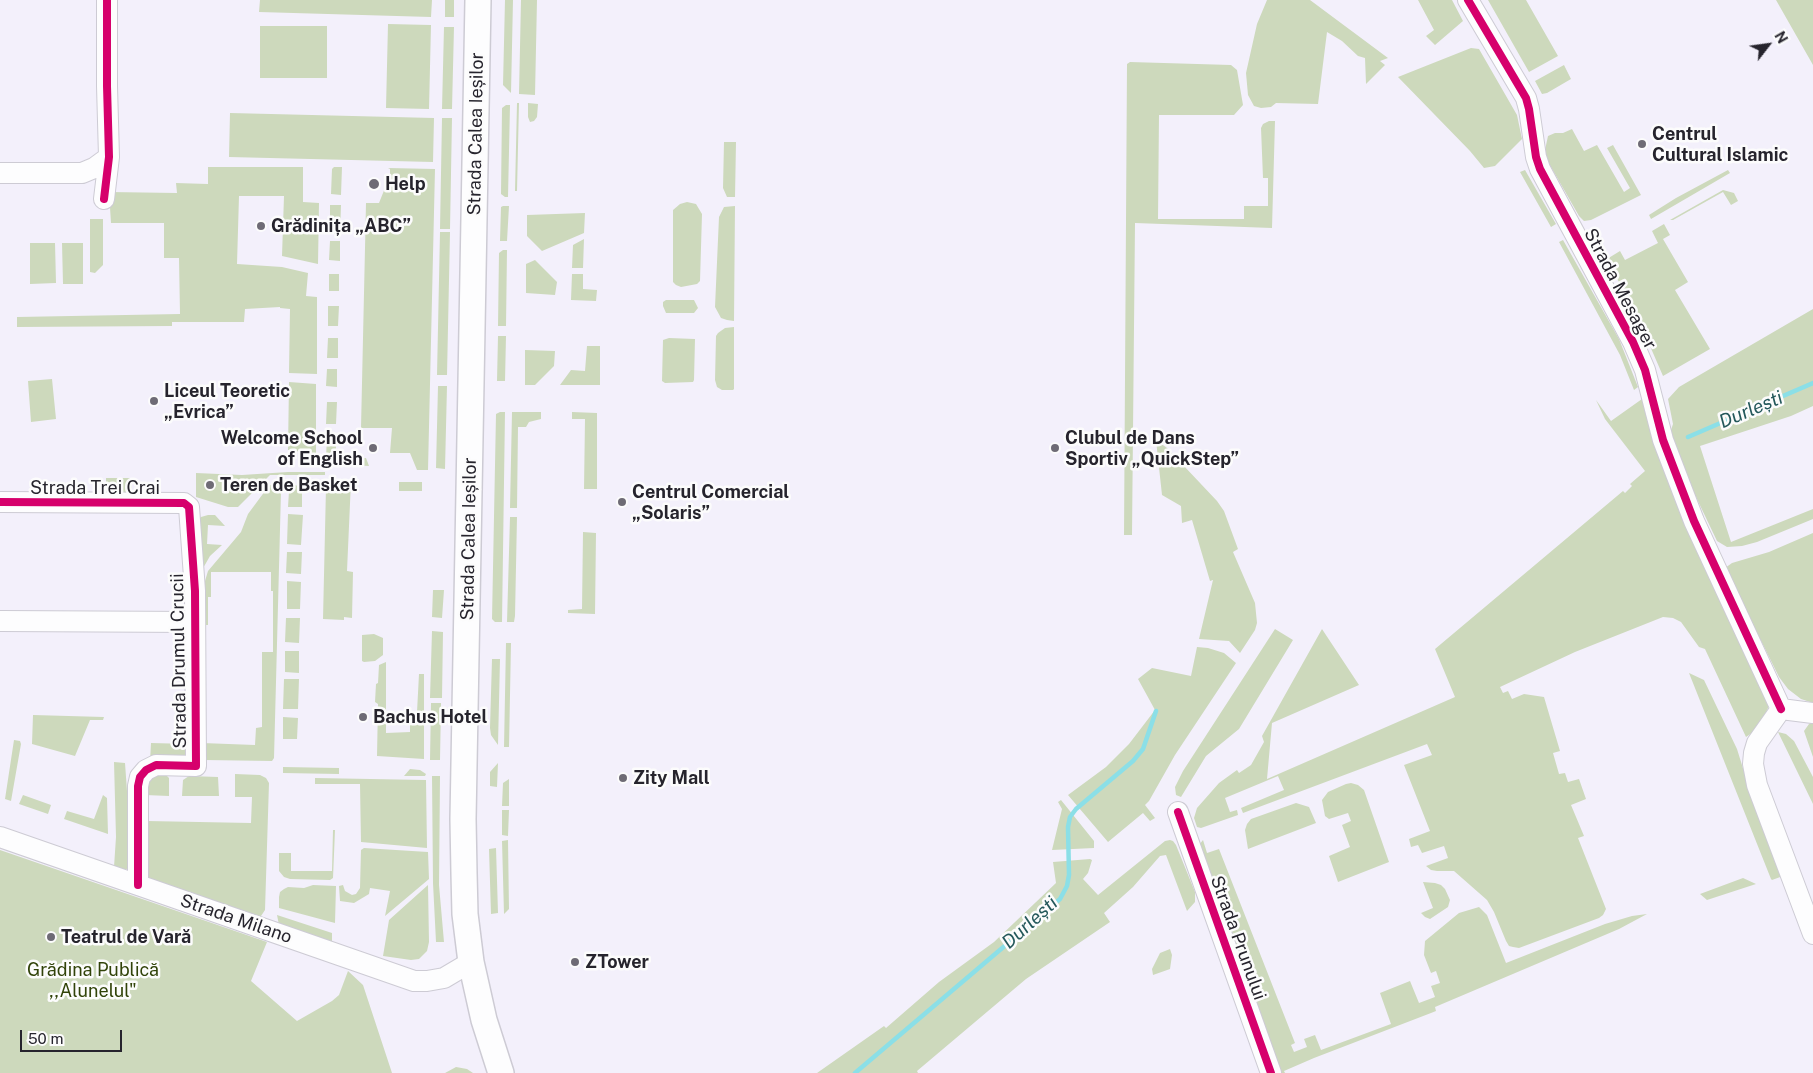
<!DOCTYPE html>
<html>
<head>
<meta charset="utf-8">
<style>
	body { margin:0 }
	#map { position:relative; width:1813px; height:1073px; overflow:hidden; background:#f3f0fb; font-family:"Public Sans",sans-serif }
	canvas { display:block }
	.north { position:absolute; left:1743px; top:20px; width:50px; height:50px; -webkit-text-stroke:4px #fcfcfc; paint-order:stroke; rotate:60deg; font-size:14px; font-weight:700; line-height:20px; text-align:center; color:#26242d }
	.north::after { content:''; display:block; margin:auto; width:18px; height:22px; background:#26242d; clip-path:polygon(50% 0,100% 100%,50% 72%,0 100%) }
	.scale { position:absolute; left:20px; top:1030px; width:102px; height:22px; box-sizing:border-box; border:2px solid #26242d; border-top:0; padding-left:6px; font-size:15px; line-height:18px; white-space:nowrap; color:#26242d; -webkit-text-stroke:4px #fcfcfc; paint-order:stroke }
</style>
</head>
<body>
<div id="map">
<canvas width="1813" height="1073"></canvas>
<div class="north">N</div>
<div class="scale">50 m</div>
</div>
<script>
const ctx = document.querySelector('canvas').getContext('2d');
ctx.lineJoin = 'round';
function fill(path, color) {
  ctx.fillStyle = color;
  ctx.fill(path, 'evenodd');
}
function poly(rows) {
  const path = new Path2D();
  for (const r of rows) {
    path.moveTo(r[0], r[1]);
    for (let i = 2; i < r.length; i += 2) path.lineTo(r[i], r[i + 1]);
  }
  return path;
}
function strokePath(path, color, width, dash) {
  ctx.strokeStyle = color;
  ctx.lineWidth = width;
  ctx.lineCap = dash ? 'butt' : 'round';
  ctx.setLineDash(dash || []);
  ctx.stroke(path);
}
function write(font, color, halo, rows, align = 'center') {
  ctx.font = font + ' "Public Sans",sans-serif';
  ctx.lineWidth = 5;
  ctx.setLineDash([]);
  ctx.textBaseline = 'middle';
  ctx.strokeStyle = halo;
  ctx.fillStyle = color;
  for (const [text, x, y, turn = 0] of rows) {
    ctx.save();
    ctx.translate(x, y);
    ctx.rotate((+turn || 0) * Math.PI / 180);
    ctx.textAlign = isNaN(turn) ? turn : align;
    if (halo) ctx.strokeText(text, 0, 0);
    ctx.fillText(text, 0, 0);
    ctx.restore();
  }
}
const green = poly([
	[260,0,432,0,431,17,259,12],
	[445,0,454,0,454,17,445,17],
	[505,0,513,0,511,93,503,85],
	[521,0,537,0,535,95,519,94],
	[1267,0,1310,0,1388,58,1380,61,1385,65,1366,84,1365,58,1358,56,1342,41,1327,32,1318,104,1276,103,1271,107,1261,108,1254,106,1248,95,1246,73,1257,24],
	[1418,0,1452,0,1463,21,1435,45,1426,36,1434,30],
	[1488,0,1526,0,1558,56,1529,72],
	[1776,0,1813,0,1813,65],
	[388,24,431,25,429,109,386,108],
	[260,26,327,26,327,78,260,78],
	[444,27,454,27,452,109,442,109],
	[1471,48,1479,49,1517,115,1522,139,1495,166,1484,168,1470,151,1398,77],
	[1130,62,1231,65,1237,70,1243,105,1234,115,1159,115,1158,219,1244,219,1244,206,1268,206,1268,178,1263,178,1261,128,1263,124,1269,121,1275,121,1272,228,1135,223,1132,535,1124,535,1127,64],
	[1564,65,1571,79,1547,93,1542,94,1535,81],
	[517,103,519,103,517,191,515,191],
	[528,103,538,104,537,117,534,121,530,122,528,117],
	[506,105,510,105,508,197,505,197,501,194,502,108],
	[230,113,434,118,433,162,229,157],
	[442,118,452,118,450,229,440,229],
	[1572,129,1584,151,1597,145,1624,192,1630,188,1607,148,1613,145,1641,195,1591,220,1584,221,1579,216,1547,160,1545,150,1548,136,1555,133,1563,133],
	[724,142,736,142,735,197,727,197,723,188],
	[208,167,303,167,303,202,319,203,318,264,282,256,284,196,239,196,237,264,282,267,308,273,306,296,317,297,317,374,289,373,290,309,280,308,280,307,245,309,244,322,172,322,172,326,17,327,17,317,180,314,179,258,164,258,164,223,111,223,109,192,177,193,176,183,208,184],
	[334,167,342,167,341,195,331,194,332,169],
	[388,168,435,169,428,470,417,470,410,453,390,453,392,428,361,428,366,203,379,203,385,188,386,175,390,174,390,169],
	[1525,170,1556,224,1551,227,1520,172],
	[1728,170,1730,173,1651,219,1649,215,1676,198],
	[1723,190,1734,193,1738,201,1731,205,1723,192,1673,220,1670,220],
	[687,202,696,204,702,214,700,281,697,284,681,287,676,285,673,282,673,210,680,204],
	[330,205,341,205,340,234,330,234],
	[503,206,509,206,507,241,500,241,501,207],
	[735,206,734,321,727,320,721,318,715,307,719,217,724,207],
	[585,213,584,233,542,251,527,236,527,215],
	[90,219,103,219,103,265,95,273,90,272],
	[1664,224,1670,235,1663,239,1688,282,1675,290,1710,349,1663,376,1640,323,1607,259,1620,251,1625,260,1658,243,1652,231],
	[440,232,450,232,447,375,437,375],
	[584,239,583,268,572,268,573,245],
	[1563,240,1619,339,1638,387,1634,390,1620,355,1559,242],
	[330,241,340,241,340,261,329,260],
	[30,243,55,243,56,283,30,284],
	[62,243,83,243,83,284,63,284],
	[503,250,507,250,506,326,498,326,499,253],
	[535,260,557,282,555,295,526,293,526,264],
	[329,274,339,274,339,291,329,291],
	[572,274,583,274,583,289,597,290,596,301,571,300],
	[666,300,694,300,698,308,694,313,666,313,663,306,663,302],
	[328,306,339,306,338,326,328,326],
	[1813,309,1813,406,1791,416,1700,446,1731,542,1813,509,1813,519,1757,542,1742,546,1727,547,1717,541,1676,455,1670,433,1673,424,1668,399,1679,387],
	[734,327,734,389,733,390,722,390,717,387,715,380,716,336,718,333,725,328],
	[498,336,506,336,505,381,497,381],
	[328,338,338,338,338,358,327,358],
	[669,338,695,339,694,380,693,382,665,383,662,381,663,340],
	[587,346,600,346,600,385,560,385,571,370,585,371],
	[525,350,555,351,554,366,535,385,525,385],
	[327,369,337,369,337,387,326,386],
	[52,379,56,419,31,422,28,381],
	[289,382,316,384,316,454,288,450],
	[438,386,447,386,445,469,436,468],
	[1642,399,1769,697,1768,708,1762,721,1752,733,1746,737,1705,649,1699,647,1681,622,1673,618,1663,617,1575,652,1500,687,1503,693,1508,691,1512,699,1524,694,1544,697,1560,751,1553,753,1559,774,1565,773,1568,782,1579,779,1586,799,1571,805,1584,836,1578,838,1606,909,1603,915,1599,918,1519,948,1513,947,1509,946,1506,941,1494,912,1487,900,1454,871,1437,871,1431,870,1426,866,1448,858,1444,846,1422,853,1418,845,1411,847,1409,839,1430,831,1404,765,1432,755,1427,744,1243,813,1241,808,1284,790,1278,776,1225,798,1230,812,1237,810,1238,815,1201,828,1197,827,1194,818,1197,808,1219,783,1237,770,1239,773,1251,765,1264,742,1262,736,1322,629,1359,685,1272,723,1267,779,1455,697,1435,649,1623,491,1625,493,1632,486,1630,484,1645,471,1605,419,1596,400,1611,421],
	[327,402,337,402,336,424,326,424],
	[500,412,505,412,502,622,495,622,492,619,496,414],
	[512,412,541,412,541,419,529,422,526,427,518,427,517,508,510,508],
	[572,412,597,413,597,489,584,489,585,419,572,419],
	[327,434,336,434,336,457,366,458,369,466,335,464,326,460],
	[1156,440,1167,448,1217,501,1224,511,1238,549,1233,552,1255,603,1257,623,1255,630,1240,653,1229,641,1199,639,1213,580,1210,581,1192,520,1182,523,1181,506,1162,495],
	[288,472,325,472,325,475,270,475,238,507,228,507,196,497,196,473,242,475],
	[106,478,132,478,132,492,106,492],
	[332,480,351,481,347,571,353,572,352,618,344,617,344,620,323,619,326,487],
	[399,482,422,482,422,491,399,491],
	[273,483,279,483,279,491,281,491,274,758,272,761,204,760,202,743,255,745,256,728,262,727,262,652,273,652,273,591,271,591,271,572,211,572,211,597,208,597,208,625,202,625,202,591,208,571,241,532,248,514,268,487],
	[295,485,302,487,302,507,288,507,289,491],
	[288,514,303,515,301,545,287,544],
	[208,515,215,515,225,526,208,525,207,544,222,545,210,556,202,570,197,521,201,517],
	[510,517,517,517,515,616,514,622,507,622],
	[583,532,596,533,595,614,568,613,568,610,582,609],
	[1813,533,1813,703,1801,699,1788,689,1779,677,1725,568,1732,563,1769,552],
	[287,552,302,552,301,574,286,573],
	[287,581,301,582,300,609,287,609],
	[433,590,444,590,442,618,432,617],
	[286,618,300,618,299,643,285,642],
	[1275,629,1293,640,1239,729,1206,756,1181,797,1176,795,1175,787,1183,771],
	[432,631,443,632,442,698,430,698],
	[374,634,383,638,383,655,375,661,364,662,362,661,362,635],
	[506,643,511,643,509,747,504,747],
	[1197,647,1208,648,1224,653,1236,663,1175,755,1149,801,1145,805,1155,818,1150,821,1143,813,1108,842,1068,795,1106,767,1129,744,1155,710,1138,679,1152,668,1191,676],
	[285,651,299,651,299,673,285,672],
	[492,659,500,659,498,745,491,735,490,728],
	[386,662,386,733,410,732,410,712,417,712,419,674,424,674,424,759,377,756,378,704,375,702,376,684,378,683,379,665],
	[1689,673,1704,680,1737,749,1755,807,1783,876,1772,880,1771,879],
	[284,679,299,679,298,709,283,709],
	[431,703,441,703,440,760,430,760],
	[33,715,104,717,103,720,90,720,75,756,32,744],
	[283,717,298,718,297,739,283,739],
	[1813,722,1813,757,1804,731,1809,724],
	[1778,732,1786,734,1794,741,1813,777,1813,804],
	[14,740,20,741,21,744,11,801,5,799],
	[151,743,190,744,188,757,150,762],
	[114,762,125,763,127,791,132,794,130,867,125,870,114,867,116,837],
	[498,763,497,787,490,786,490,772],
	[283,767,339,768,339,774,283,773],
	[410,769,420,770,426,774,425,776,404,776],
	[165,774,169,778,169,796,145,795,150,776],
	[235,774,260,775,266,778,269,783,265,910,261,916,257,917,148,881,147,821,251,823,252,797,235,797],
	[189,776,218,777,219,796,182,796,183,780],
	[432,776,440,776,439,885,444,942,436,942,433,883],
	[315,778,426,780,427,848,361,842,360,784,315,784],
	[509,779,509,806,502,806,503,783],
	[1351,783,1358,785,1364,790,1389,862,1338,882,1329,856,1350,847,1342,825,1351,821,1348,813,1329,819,1325,816,1322,800,1328,792,1346,784],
	[23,795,51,805,48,814,19,804],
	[103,795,107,798,108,834,64,819,67,811,94,819],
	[1061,800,1094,841,1094,848,1052,850,1062,809,1058,802],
	[1296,803,1309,807,1316,823,1248,849,1245,830,1247,824,1251,819],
	[502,810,509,810,508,836,502,835],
	[333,830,335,830,333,878,330,880,290,879,284,877,279,871,279,853,291,853,291,871,332,871],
	[508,840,509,909,504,914,502,841],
	[1170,840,1173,841,1176,845,1195,892,1195,902,1187,911,1166,855,1160,856,1133,887,1104,913,1110,922,1026,979,917,1071,918,1073,817,1073,884,1026,886,1028,939,982,994,942,1056,883,1053,862,1090,859,1092,860,1088,873,1083,879,1098,895,1165,841],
	[1203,840,1207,853,1219,849,1295,1043,1291,1045,1294,1052,1307,1047,1304,1039,1315,1035,1321,1050,1391,1024,1380,993,1410,981,1419,1003,1435,997,1431,986,1440,983,1436,971,1431,973,1424,955,1425,941,1459,913,1479,907,1487,915,1506,963,1605,924,1632,916,1647,914,1619,929,1435,1007,1436,1011,1431,1013,1314,1058,1284,1071,1285,1073,1278,1073,1199,845],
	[364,848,428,852,429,879,385,916,390,891,370,888,369,894,354,903,340,901,339,886,343,885,345,891,352,895,356,894,360,888,361,850],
	[496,848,498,913,491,914,489,849],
	[0,850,267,942,251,981,297,1021,332,1001,339,995,348,971,363,985,392,1073,0,1073],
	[1743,878,1756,884,1707,900,1700,894],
	[1423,882,1435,883,1441,885,1445,889,1450,900,1448,907,1430,919,1425,917,1421,913,1433,908],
	[313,885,336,886,335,923,279,908,279,897,280,892,284,889,288,887,304,888],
	[428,885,429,942,427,951,419,959,411,960,383,956,389,920],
	[277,915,332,933,332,945,279,925],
	[1170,949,1172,955,1170,969,1153,975,1152,969,1160,953],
	[456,1067,467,1069,473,1073,445,1073]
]);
const stream = poly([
	[1688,437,1813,383],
	[855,1073,1060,899,1067,886,1069,875,1068,827,1070,817,1076,809,1133,761,1143,749,1156,711]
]);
const minor = poly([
	[1468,0,1526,98,1529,109,1536,157,1540,169,1633,342,1645,370,1663,440,1694,521,1781,709],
	[0,173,82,173,94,168,109,157],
	[104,199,109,157,107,86,107,0],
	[0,502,184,503,189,507,195,591,196,766,156,765,146,770,140,777,138,786,138,885],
	[0,621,195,622],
	[1781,709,1757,743,1754,753,1753,764,1757,785,1813,934],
	[1781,709,1813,713],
	[1178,812,1271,1073],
	[0,837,414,981,427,981,444,978,471,962]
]);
const major = poly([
	[478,0,463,819,464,873,465,914,471,962,484,1020,501,1073]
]);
const cycleway = poly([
	[1468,0,1526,98,1529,109,1536,157,1540,169,1633,342,1645,370,1663,440,1694,521,1781,709],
	[104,199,109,157,107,86,107,0],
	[0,502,184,503,189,507,195,591,196,766,156,765,146,770,140,777,138,786,138,885],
	[1178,812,1271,1073]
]);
const markers = [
	[1642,144,5,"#6e6b75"],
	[374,184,6,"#6e6b75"],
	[261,226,5,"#6e6b75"],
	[154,401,5,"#6e6b75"],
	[373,448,5,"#6e6b75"],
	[1055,448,5,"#6e6b75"],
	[210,485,5,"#6e6b75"],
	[622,502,5,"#6e6b75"],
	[363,717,5,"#6e6b75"],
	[623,778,5,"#6e6b75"],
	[51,937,5,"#6e6b75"],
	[575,962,5,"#6e6b75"]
];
const streetNames = [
	["Strada Calea Ieșilor",476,134,-89],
	["Strada Mesager",1620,289,62],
	["Strada Trei Crai",95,488],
	["Strada Calea Ieșilor",469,539,-89],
	["Strada Drumul Crucii",179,661,-91],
	["Strada Milano",236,919,19],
	["Strada Prunului",1238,938,70]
];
const poiNames = [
	["Centrul",1652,134],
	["Cultural Islamic",1652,155],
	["Help",385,184],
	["Grădinița „ABC”",271,226],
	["Liceul Teoretic",164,391],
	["„Evrica”",164,412],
	["Welcome School",363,438,"right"],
	["of English",363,459,"right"],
	["Clubul de Dans",1065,438],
	["Sportiv „QuickStep”",1065,459],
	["Teren de Basket",220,485],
	["Centrul Comercial",632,492],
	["„Solaris”",632,513],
	["Bachus Hotel",373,717],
	["Zity Mall",633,778],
	["Teatrul de Vară",61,937],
	["ZTower",585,962]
];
const parkNames = [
	["Grădina Publică",93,970],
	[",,Alunelul\"",93,991]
];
const waterNames = [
	["Durlești",1751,410,-23],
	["Durlești",1030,923,-42]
];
fill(green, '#cdd9bc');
strokePath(stream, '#8bdfe7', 4.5);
strokePath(minor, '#cdcbd4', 22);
strokePath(major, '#cdcbd4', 28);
strokePath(minor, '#fdfdfe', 20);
strokePath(major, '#fdfdfe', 25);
strokePath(cycleway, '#d6006c', 8);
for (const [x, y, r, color] of markers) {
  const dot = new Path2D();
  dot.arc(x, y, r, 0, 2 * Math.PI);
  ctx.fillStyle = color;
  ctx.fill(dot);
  strokePath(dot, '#fcfcfc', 2);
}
write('18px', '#26242d', '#fcfcfc', streetNames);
write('bold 18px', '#26242d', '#fcfcfc', poiNames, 'left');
write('18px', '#314309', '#fcfcfc', parkNames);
write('italic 19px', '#24585b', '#fcfcfc', waterNames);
</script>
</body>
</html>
